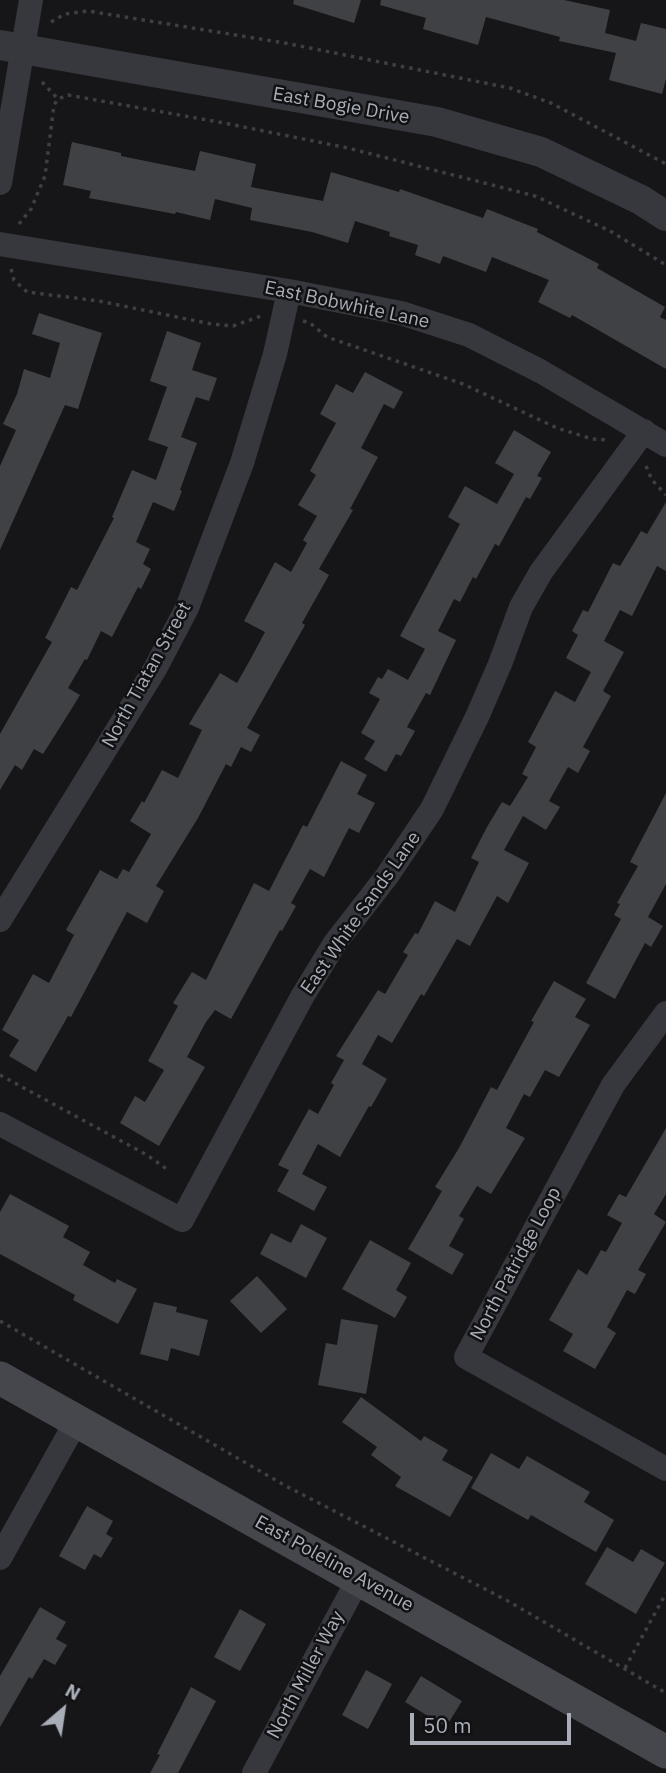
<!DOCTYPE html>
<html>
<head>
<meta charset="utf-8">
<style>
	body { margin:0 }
	#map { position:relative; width:666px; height:1773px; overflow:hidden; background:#161618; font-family:"IBM Plex Sans",sans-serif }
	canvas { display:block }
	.north { position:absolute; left:28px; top:1675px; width:70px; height:70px; -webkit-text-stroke:5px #111113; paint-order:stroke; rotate:29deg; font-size:19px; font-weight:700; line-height:28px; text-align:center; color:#a8adb8 }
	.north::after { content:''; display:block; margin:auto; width:24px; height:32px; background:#a8adb8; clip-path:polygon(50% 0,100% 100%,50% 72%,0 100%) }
	.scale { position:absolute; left:410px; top:1713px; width:161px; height:32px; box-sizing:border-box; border:4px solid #a8adb8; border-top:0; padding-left:9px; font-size:21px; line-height:24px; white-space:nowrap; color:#a8adb8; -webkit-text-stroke:5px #111113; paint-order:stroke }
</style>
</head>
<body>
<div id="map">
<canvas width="666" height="1773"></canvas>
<div class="north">N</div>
<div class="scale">50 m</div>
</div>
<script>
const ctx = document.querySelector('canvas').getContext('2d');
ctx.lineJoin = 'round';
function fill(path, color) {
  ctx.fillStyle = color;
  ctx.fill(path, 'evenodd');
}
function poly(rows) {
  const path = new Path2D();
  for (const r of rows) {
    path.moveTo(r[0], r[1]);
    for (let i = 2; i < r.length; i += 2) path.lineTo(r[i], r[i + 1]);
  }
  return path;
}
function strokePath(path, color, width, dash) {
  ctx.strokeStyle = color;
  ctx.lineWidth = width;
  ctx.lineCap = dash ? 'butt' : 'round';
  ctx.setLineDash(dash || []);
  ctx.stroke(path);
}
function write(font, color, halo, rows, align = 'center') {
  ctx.font = font + ' "IBM Plex Sans",sans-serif';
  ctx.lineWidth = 5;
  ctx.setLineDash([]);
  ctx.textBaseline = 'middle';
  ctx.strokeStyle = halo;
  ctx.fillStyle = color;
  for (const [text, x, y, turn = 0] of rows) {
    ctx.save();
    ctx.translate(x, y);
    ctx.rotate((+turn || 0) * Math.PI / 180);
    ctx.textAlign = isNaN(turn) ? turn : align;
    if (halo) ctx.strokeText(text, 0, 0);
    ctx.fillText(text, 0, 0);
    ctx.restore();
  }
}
const building = poly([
	[294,0,361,0,354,23,293,4],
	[381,0,564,0,610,10,605,33,636,41,641,23,666,29,666,79,662,94,609,80,616,53,559,41,560,37,486,17,478,45,423,29,426,18,380,5],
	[72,142,121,153,121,156,195,171,200,151,256,164,251,187,323,201,331,172,399,192,400,189,483,218,487,209,538,229,537,232,599,264,597,268,665,307,660,317,666,320,666,369,572,315,570,318,538,302,549,280,492,257,486,272,443,256,440,264,415,255,418,245,389,236,390,232,355,221,348,243,312,232,250,220,252,208,215,199,210,220,176,212,175,214,89,198,91,191,63,185],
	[39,313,102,333,78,409,65,405,0,550,0,466,16,430,3,424,17,394,24,369,50,378,60,343,32,334],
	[167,331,201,343,192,370,217,378,209,401,196,397,181,437,197,443,180,490,182,491,174,511,153,502,136,542,150,549,143,564,151,569,141,589,138,587,112,637,101,631,87,660,85,659,68,688,80,695,69,713,43,754,34,749,22,770,15,765,0,790,0,734,52,642,45,638,71,587,77,590,114,518,112,517,132,470,156,480,168,447,148,440,167,387,150,381],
	[365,372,403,392,394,409,384,404,361,448,378,457,350,509,353,510,319,569,329,575,302,623,305,625,247,728,260,735,251,752,241,747,231,767,226,764,198,818,156,886,164,891,147,923,127,912,71,1017,68,1016,36,1072,9,1056,19,1040,2,1030,33,974,49,983,74,935,66,930,100,870,117,879,123,869,129,872,151,834,130,821,142,801,144,803,162,770,178,778,202,730,189,724,220,673,237,683,250,660,265,632,244,621,275,562,291,572,307,543,303,540,317,516,298,505,316,475,310,471,336,423,320,414,336,384,353,393],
	[514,430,551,452,537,476,542,478,530,499,526,497,499,546,495,544,476,579,473,577,460,602,454,599,438,631,456,640,430,695,426,693,407,727,415,731,401,756,396,754,386,772,364,759,375,741,361,733,380,699,369,693,378,677,382,679,388,669,408,680,425,649,400,636,460,524,448,517,465,486,497,504,514,474,495,463],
	[666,502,666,571,657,566,632,616,620,610,604,641,624,652,603,691,611,696,583,747,590,751,578,773,568,767,549,801,560,807,546,830,523,816,504,850,529,863,508,903,497,896,470,946,457,939,424,996,421,994,392,1043,378,1035,362,1064,387,1079,371,1107,369,1106,340,1157,318,1144,302,1174,327,1187,314,1211,277,1191,289,1170,278,1165,309,1109,318,1114,334,1085,331,1083,344,1060,336,1056,378,990,385,994,408,955,403,952,415,933,418,934,435,901,455,912,479,862,471,858,487,827,502,802,510,806,528,777,522,774,536,747,528,742,555,691,575,702,591,672,566,658,578,635,572,631,583,610,588,612,613,563,620,566,641,531,647,534],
	[341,761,367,775,357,794,375,803,359,833,349,828,324,877,310,869,291,903,296,906,282,931,280,930,231,1019,215,1010,206,1022,187,1057,205,1067,159,1146,120,1123,135,1096,145,1102,164,1070,148,1061,178,1006,173,1003,192,972,206,980,254,883,269,891,303,825,307,827],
	[666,793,666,884,648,917,663,926,651,947,645,943,615,999,586,983,621,919,614,915,620,904,617,903,638,866,630,862],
	[554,981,586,999,575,1017,590,1025,559,1077,545,1070,530,1097,524,1094,506,1128,525,1138,491,1194,477,1186,459,1216,464,1219,449,1246,464,1254,452,1275,408,1249,442,1191,435,1187,459,1148,491,1087,497,1090,534,1022,531,1021],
	[666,1128,666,1194,654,1214,666,1222,638,1270,646,1274,635,1294,627,1290,607,1327,616,1333,595,1369,563,1351,573,1334,549,1320,578,1269,587,1275,601,1250,606,1252,622,1223,607,1215,619,1194,626,1197],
	[10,1194,69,1226,63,1237,90,1252,83,1265,115,1283,117,1279,137,1289,118,1324,73,1300,75,1295,0,1254,0,1212],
	[301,1224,327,1238,306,1278,260,1254,271,1233,291,1243],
	[370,1240,411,1263,396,1290,407,1297,395,1318,342,1289],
	[257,1276,287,1309,261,1333,230,1301],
	[154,1302,177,1307,176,1312,208,1320,199,1356,171,1348,168,1361,140,1354],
	[341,1319,378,1325,366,1394,318,1385,326,1343,337,1345],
	[361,1397,421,1441,424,1436,448,1450,442,1460,473,1477,450,1517,395,1486,401,1477,371,1455,377,1447,342,1422],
	[491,1453,519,1469,527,1456,590,1492,584,1502,614,1520,596,1552,531,1515,528,1520,471,1488],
	[87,1506,113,1521,106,1534,113,1538,101,1558,94,1554,85,1570,59,1556],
	[607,1547,633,1562,641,1549,665,1563,636,1614,585,1584],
	[40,1607,66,1622,56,1639,67,1645,55,1665,44,1659,32,1679,29,1677,0,1727,0,1676],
	[240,1609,266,1624,240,1671,214,1657],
	[366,1670,392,1684,368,1729,342,1715],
	[421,1676,462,1701,446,1727,405,1702],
	[191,1687,216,1701,178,1773,150,1773,160,1755,157,1754]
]);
const path = poly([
	[51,22,65,14,88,11,285,43,510,88,551,103,666,164],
	[42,82,58,99],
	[19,224,31,209,45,176,54,105,58,99,68,95,224,123,348,148,535,196,610,231,666,265],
	[11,269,14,280,27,292,99,301,211,324,233,326,261,316],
	[303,321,310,323,327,337,463,384,557,428,592,439,610,440],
	[646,466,652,480,666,495],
	[0,1075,147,1155,168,1170],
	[0,1321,286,1486,508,1601,666,1693],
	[625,1668,666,1593]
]);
const minor = poly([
	[0,183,31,0],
	[0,244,289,291,401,313,469,335,540,371,666,445],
	[0,920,155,669,187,608,242,463,275,354,289,291],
	[666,1013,613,1085,466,1357,666,1469],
	[0,1124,182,1220,302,997,335,943,387,876,432,809,477,717,500,664,521,607,541,572,644,431],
	[0,1558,77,1420],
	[254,1773,359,1578]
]);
const tertiary = poly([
	[0,45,437,122,541,152,641,200,666,216]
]);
const secondary = poly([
	[0,1378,666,1752]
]);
const streetNames = [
	["East Bogie Drive",341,106,10],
	["East Bobwhite Lane",347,305,12],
	["North Tiatan Street",147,675,-61],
	["East White Sands Lane",361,913,-55],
	["North Patridge Loop",516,1264,-62],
	["East Poleline Avenue",334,1564,29],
	["North Miller Way",306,1675,-62]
];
fill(building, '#404145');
strokePath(path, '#3d3f44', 3.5, [3.5, 5]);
strokePath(minor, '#37383d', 24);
strokePath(tertiary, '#37383d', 30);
strokePath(secondary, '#45474d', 33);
write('19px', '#a8adb8', '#111113', streetNames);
</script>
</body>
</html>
